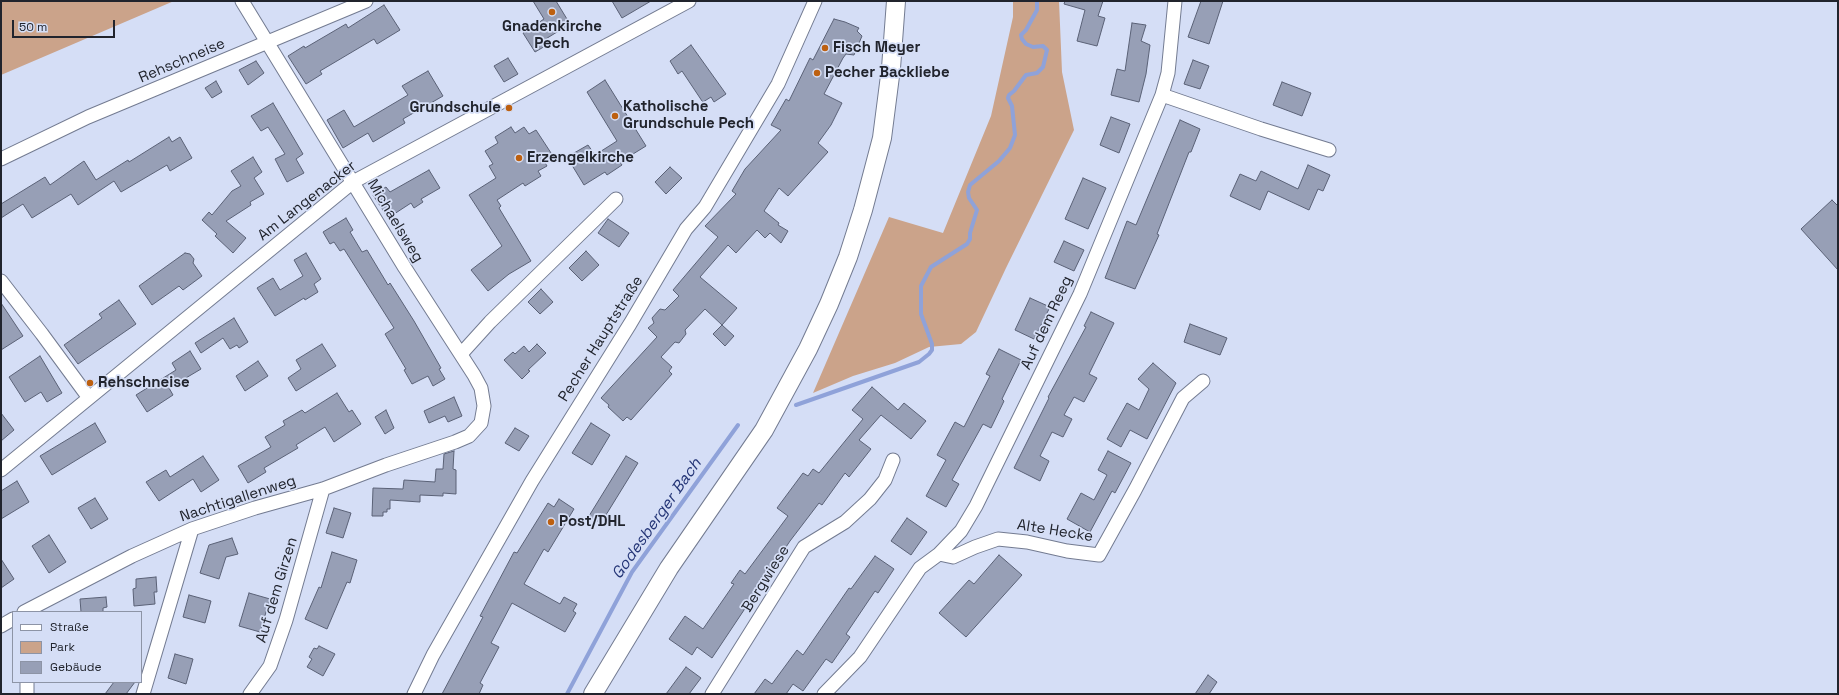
<!DOCTYPE html>
<html>
<head>
<meta charset="utf-8">
<style>
	body { margin:0 }
	#map { position:relative; width:1839px; height:695px; overflow:hidden; background:#d5def6; font-family:"Space Grotesk",sans-serif }
	canvas { display:block }
	.frame { position:absolute; inset:0; border:2px solid #21242d; pointer-events:none }
	.legend { position:absolute; left:12px; top:611px; width:130px; height:72px; box-sizing:border-box; background:#d5def6; border:1px solid #8d94a6; margin:0; padding:5px 7px; list-style:none; font-size:12px; color:#21242d }
	.legend li { display:flex; align-items:center; gap:8px; height:20px }
	.legend b { width:20px; border:1px solid #8d94a6 }
	.scale { position:absolute; left:12px; top:20px; width:103px; height:18px; box-sizing:border-box; border:2px solid #21242d; border-top:0; padding-left:5px; font-size:12px; line-height:14px; white-space:nowrap; color:#21242d; -webkit-text-stroke:3px #d5def6; paint-order:stroke }
</style>
</head>
<body>
<div id="map">
<canvas width="1839" height="695"></canvas>
<div class="frame"></div>
<ul class="legend">
<li><b style="height:5px;background:#fff"></b>Straße</li>
<li><b style="height:11px;background:#cba38a"></b>Park</li>
<li><b style="height:11px;background:#979fb6"></b>Gebäude</li>
</ul>
<div class="scale">50 m</div>
</div>
<script>
const ctx = document.querySelector('canvas').getContext('2d');
ctx.lineJoin = 'round';
function fill(path, color) {
  ctx.fillStyle = color;
  ctx.fill(path, 'evenodd');
}
function poly(rows) {
  const path = new Path2D();
  for (const r of rows) {
    path.moveTo(r[0], r[1]);
    for (let i = 2; i < r.length; i += 2) path.lineTo(r[i], r[i + 1]);
  }
  return path;
}
function strokePath(path, color, width, dash) {
  ctx.strokeStyle = color;
  ctx.lineWidth = width;
  ctx.lineCap = dash ? 'butt' : 'round';
  ctx.setLineDash(dash || []);
  ctx.stroke(path);
}
function write(font, color, halo, rows, align = 'center') {
  ctx.font = font + ' "Space Grotesk",sans-serif';
  ctx.lineWidth = 3.5;
  ctx.setLineDash([]);
  ctx.textBaseline = 'middle';
  ctx.strokeStyle = halo;
  ctx.fillStyle = color;
  for (const [text, x, y, turn = 0] of rows) {
    ctx.save();
    ctx.translate(x, y);
    ctx.rotate((+turn || 0) * Math.PI / 180);
    ctx.textAlign = isNaN(turn) ? turn : align;
    if (halo) ctx.strokeText(text, 0, 0);
    ctx.fillText(text, 0, 0);
    ctx.restore();
  }
}
const green = poly([
	[1,1,174,1,1,75],
	[1013,1,1059,1,1062,72,1074,130,1006,268,976,332,961,344,929,347,895,363,853,376,813,393,889,217,943,233,991,116,1013,17]
]);
const stream = poly([
	[796,405,919,362,929,354,932,350,932,344,921,314,921,286,931,267,967,244,970,239,970,233,977,210,969,198,968,192,970,185,999,161,1010,148,1015,135,1012,106,1008,98,1009,95,1014,91,1026,75,1037,73,1043,67,1047,50,1043,46,1033,47,1026,44,1022,39,1021,35,1026,30,1037,10,1037,1],
	[567,694,632,572,738,425]
]);
const building = poly([
	[533,1,556,1,570,24,544,40,547,45,535,52,523,33,544,19,533,1],
	[612,1,651,1,622,18,612,1],
	[1065,1,1103,1,1098,16,1105,18,1097,46,1077,41,1085,10,1064,4,1065,1],
	[1201,1,1223,1,1209,44,1188,37,1201,1],
	[384,5,400,30,377,44,374,39,320,71,322,74,306,84,288,56,304,46,305,48,346,24,348,28,384,5],
	[834,19,845,22,859,28,857,31,862,36,854,55,846,54,843,58,824,94,842,103,831,125,818,143,828,152,788,196,779,188,764,211,779,223,778,225,788,231,781,243,770,233,765,238,757,230,736,253,728,245,700,277,737,308,722,325,705,309,685,330,686,334,679,343,675,342,661,357,672,367,669,371,672,374,631,420,627,417,623,421,608,407,609,405,601,398,657,337,648,328,654,323,652,318,660,309,665,310,679,296,673,290,718,237,705,226,736,194,732,191,745,169,781,130,771,125,786,99,789,101,810,58,813,60,834,19],
	[1132,23,1146,25,1141,41,1150,45,1146,74,1139,102,1111,95,1117,69,1125,71,1132,23],
	[691,45,726,94,714,102,711,97,703,102,702,101,682,71,678,74,670,61,691,45],
	[508,58,518,74,504,82,494,66,508,58],
	[1193,60,1209,66,1200,89,1184,84,1193,60],
	[256,61,264,73,248,85,239,70,256,61],
	[428,71,443,96,403,119,405,123,373,142,368,133,343,148,327,120,344,110,354,127,408,95,402,86,428,71],
	[605,80,646,146,620,162,622,165,607,175,605,172,584,185,567,157,588,145,595,155,617,141,587,92,605,80],
	[216,81,222,92,212,98,205,88,216,81],
	[1282,82,1311,93,1302,116,1273,105,1282,82],
	[273,103,303,154,296,159,304,173,287,182,275,159,285,154,268,127,261,131,251,116,273,103],
	[1111,117,1130,124,1119,153,1100,145,1111,117],
	[1180,120,1200,129,1191,152,1189,152,1157,234,1159,235,1135,289,1105,278,1127,221,1136,225,1180,120],
	[511,127,515,133,524,127,529,134,536,130,553,156,544,161,547,166,538,171,541,176,525,186,523,183,497,200,501,206,499,208,531,261,509,274,488,291,471,270,502,246,469,195,496,178,489,166,493,164,485,151,498,143,495,137,511,127],
	[169,137,172,142,180,137,192,158,170,171,167,165,121,192,114,181,78,205,71,194,32,218,23,204,1,218,1,204,45,177,50,185,84,161,96,180,128,160,129,162,169,137],
	[253,157,262,172,254,178,264,194,250,202,251,205,226,221,246,238,233,253,215,236,217,234,202,220,209,212,212,215,232,191,241,186,231,171,253,157],
	[1308,165,1330,175,1323,191,1318,189,1309,210,1268,191,1260,210,1230,196,1240,174,1256,181,1261,171,1298,189,1308,165],
	[670,167,682,178,666,194,655,182,670,167],
	[429,170,440,188,421,199,423,202,414,208,411,203,388,218,373,195,386,187,390,192,429,170],
	[1083,178,1106,188,1088,229,1065,219,1083,178],
	[1832,200,1838,206,1838,270,1801,229,1832,200],
	[346,218,353,230,350,232,362,252,367,250,388,285,390,283,414,321,441,368,439,369,445,379,433,386,428,376,412,384,404,370,406,369,385,334,394,328,344,249,340,251,334,242,330,244,323,232,346,218],
	[608,219,629,233,619,247,598,233,608,219],
	[1064,241,1084,250,1074,271,1054,262,1064,241],
	[586,251,599,265,582,281,569,268,586,251],
	[185,253,190,254,194,259,193,263,202,276,183,290,179,286,152,305,139,286,185,253],
	[306,253,321,279,314,284,318,292,305,300,304,298,275,316,257,288,273,278,280,290,303,276,294,260,306,253],
	[541,289,553,302,540,314,528,302,541,289],
	[1030,298,1050,307,1034,339,1015,330,1030,298],
	[119,300,136,324,78,364,64,345,102,318,99,314,119,300],
	[1,303,23,336,1,350,1,303],
	[1091,312,1114,323,1089,374,1097,378,1084,402,1074,397,1064,415,1072,419,1063,437,1052,432,1040,456,1049,461,1040,481,1014,468,1049,398,1048,397,1086,327,1084,326,1091,312],
	[234,318,248,342,239,348,237,345,230,349,223,338,201,353,195,343,234,318],
	[1190,324,1227,338,1220,355,1184,342,1190,324],
	[722,325,734,336,725,346,713,334,722,325],
	[322,344,336,366,296,391,288,378,301,369,296,360,322,344],
	[537,344,546,353,528,370,530,371,522,379,504,360,513,352,515,354,524,346,529,352,537,344],
	[999,349,1021,360,1002,399,1004,401,991,428,983,424,952,480,959,484,946,507,926,496,946,460,937,455,955,422,964,427,990,376,986,374,999,349],
	[190,351,201,369,169,388,173,395,147,412,136,395,176,370,172,363,190,351],
	[40,356,62,393,47,402,41,392,25,402,9,377,40,356],
	[258,361,268,376,245,391,236,376,258,361],
	[1153,363,1176,383,1147,439,1130,430,1121,447,1107,439,1127,403,1139,410,1149,389,1138,379,1153,363],
	[872,387,898,410,904,403,926,421,911,439,881,415,859,440,871,449,849,477,845,473,822,505,819,503,790,541,712,658,697,647,692,655,669,639,685,616,703,629,734,584,731,583,740,570,745,574,788,516,777,508,803,473,808,476,813,469,819,473,863,419,852,410,872,387],
	[337,393,349,412,352,410,361,424,334,442,325,427,296,445,298,448,264,468,266,472,248,483,238,466,271,447,265,437,285,425,283,421,302,410,305,413,337,393],
	[454,397,462,416,448,422,445,416,429,423,424,411,454,397],
	[386,410,394,428,385,434,375,417,386,410],
	[1,413,14,430,1,441,1,413],
	[95,423,106,442,52,475,40,456,95,423],
	[591,423,610,435,592,465,572,453,591,423],
	[515,428,529,436,519,451,505,443,515,428],
	[454,451,453,469,456,470,456,494,443,493,443,496,420,495,420,502,390,500,390,509,387,509,387,512,383,512,383,516,372,516,373,488,403,489,404,480,435,482,436,469,443,469,444,454,454,451],
	[1108,451,1131,463,1115,493,1112,491,1090,532,1067,519,1081,493,1094,500,1107,475,1098,470,1108,451],
	[203,456,219,480,201,492,193,479,159,501,146,482,166,470,170,477,203,456],
	[626,456,638,463,601,523,589,516,626,456],
	[17,481,29,502,1,519,1,491,17,481],
	[95,498,108,519,91,529,78,508,95,498],
	[559,499,574,509,548,552,544,549,524,584,560,604,564,597,577,604,573,611,576,613,565,632,512,603,491,643,499,647,480,683,483,685,479,694,442,694,483,617,480,616,514,552,517,553,548,503,554,507,559,499],
	[334,508,351,513,343,538,326,533,334,508],
	[907,518,927,532,911,555,891,541,907,518],
	[49,535,66,562,49,573,32,546,49,535],
	[232,538,238,554,226,557,219,579,200,573,209,545,232,538],
	[332,552,357,560,350,583,347,582,327,629,305,619,319,587,321,588,332,552],
	[999,555,1022,575,966,637,939,613,969,580,974,584,999,555],
	[875,556,894,569,878,593,875,591,846,634,850,637,832,663,826,659,803,691,793,684,786,694,754,694,765,679,772,684,797,650,803,655,849,588,851,589,875,556],
	[1,559,14,579,1,588,1,559],
	[156,577,157,592,154,592,155,604,134,606,133,589,136,588,136,579,156,577],
	[249,593,270,599,260,632,239,626,249,593],
	[189,595,211,601,205,623,183,617,189,595],
	[106,597,107,607,103,608,103,612,81,612,80,599,106,597],
	[319,646,335,654,323,676,307,667,312,659,309,657,314,648,317,649,319,646],
	[175,654,193,659,186,684,168,678,175,654],
	[686,667,701,678,689,694,666,694,686,667],
	[1208,675,1217,682,1209,694,1195,694,1208,675],
	[114,682,135,682,126,694,105,694,114,682]
]);
const street = poly([
	[1162,95,1261,129,1329,150],
	[1,159,88,117,366,1],
	[1,281,42,334,89,398],
	[461,354,490,322,616,199],
	[1,470,353,182,689,1],
	[939,554,953,557,975,547,998,539,1027,542,1067,551,1099,555,1135,490,1183,398,1203,381],
	[24,612,132,556,192,529,255,508,323,489,386,465,455,442,469,436,481,423,484,406,481,388,474,375,405,268,242,1],
	[1,626,13,619],
	[27,682,27,694],
	[143,694,192,529],
	[250,694,270,666,286,620,323,489],
	[414,694,433,655,532,481,630,324,686,229,705,207,778,84,815,1],
	[712,694,804,547,845,522,870,499,885,480,893,460],
	[824,694,860,657,920,568,939,554,961,531,976,506,1080,294,1162,95,1168,73,1175,1]
]);
const secondary = poly([
	[593,694,669,568,764,430,808,349,829,304,848,257,863,210,882,138,891,68,896,1]
]);
const markers = [
	[552,12,4,"#bd6010"],
	[825,48,4,"#bd6010"],
	[817,73,4,"#bd6010"],
	[509,108,4,"#bd6010"],
	[615,116,4,"#bd6010"],
	[519,158,4,"#bd6010"],
	[90,383,4,"#bd6010"],
	[551,522,4,"#bd6010"]
];
const poiNames = [
	["Gnadenkirche",552,27,"center"],
	["Pech",552,44,"center"],
	["Fisch Meyer",833,48],
	["Pecher Backliebe",825,73],
	["Katholische",623,107],
	["Grundschule Pech",623,124],
	["Grundschule",501,108,"right"],
	["Erzengelkirche",527,158],
	["Rehschneise",98,383],
	["Post/DHL",559,522]
];
const streetNames = [
	["Rehschneise",182,61,-23],
	["Am Langenacker",307,201,-38],
	["Michaelsweg",395,221,59],
	["Auf dem Reeg",1047,323,-65],
	["Pecher Hauptstraße",601,339,-58],
	["Nachtigallenweg",238,499,-18],
	["Alte Hecke",1055,531,9],
	["Bergwiese",766,579,-58],
	["Auf dem Girzen",277,590,-73]
];
const waterNames = [
	["Godesberger Bach",657,519,-55]
];
fill(green, '#cba38a');
strokePath(stream, '#8fa2d9', 4);
fill(building, '#979fb6');
strokePath(building, '#5a6176', 1);
strokePath(street, '#737b91', 15);
strokePath(secondary, '#737b91', 20);
strokePath(street, '#fff', 13);
strokePath(secondary, '#fff', 18);
for (const [x, y, r, color] of markers) {
  const dot = new Path2D();
  dot.arc(x, y, r, 0, 2 * Math.PI);
  ctx.fillStyle = color;
  ctx.fill(dot);
  strokePath(dot, '#d5def6', 1.5);
}
write('bold 15px', '#21242d', '#d5def6', poiNames, 'left');
write('15px', '#21242d', '#d5def6', streetNames);
write('italic 16px', '#253677', '#d5def6', waterNames);
</script>
</body>
</html>
